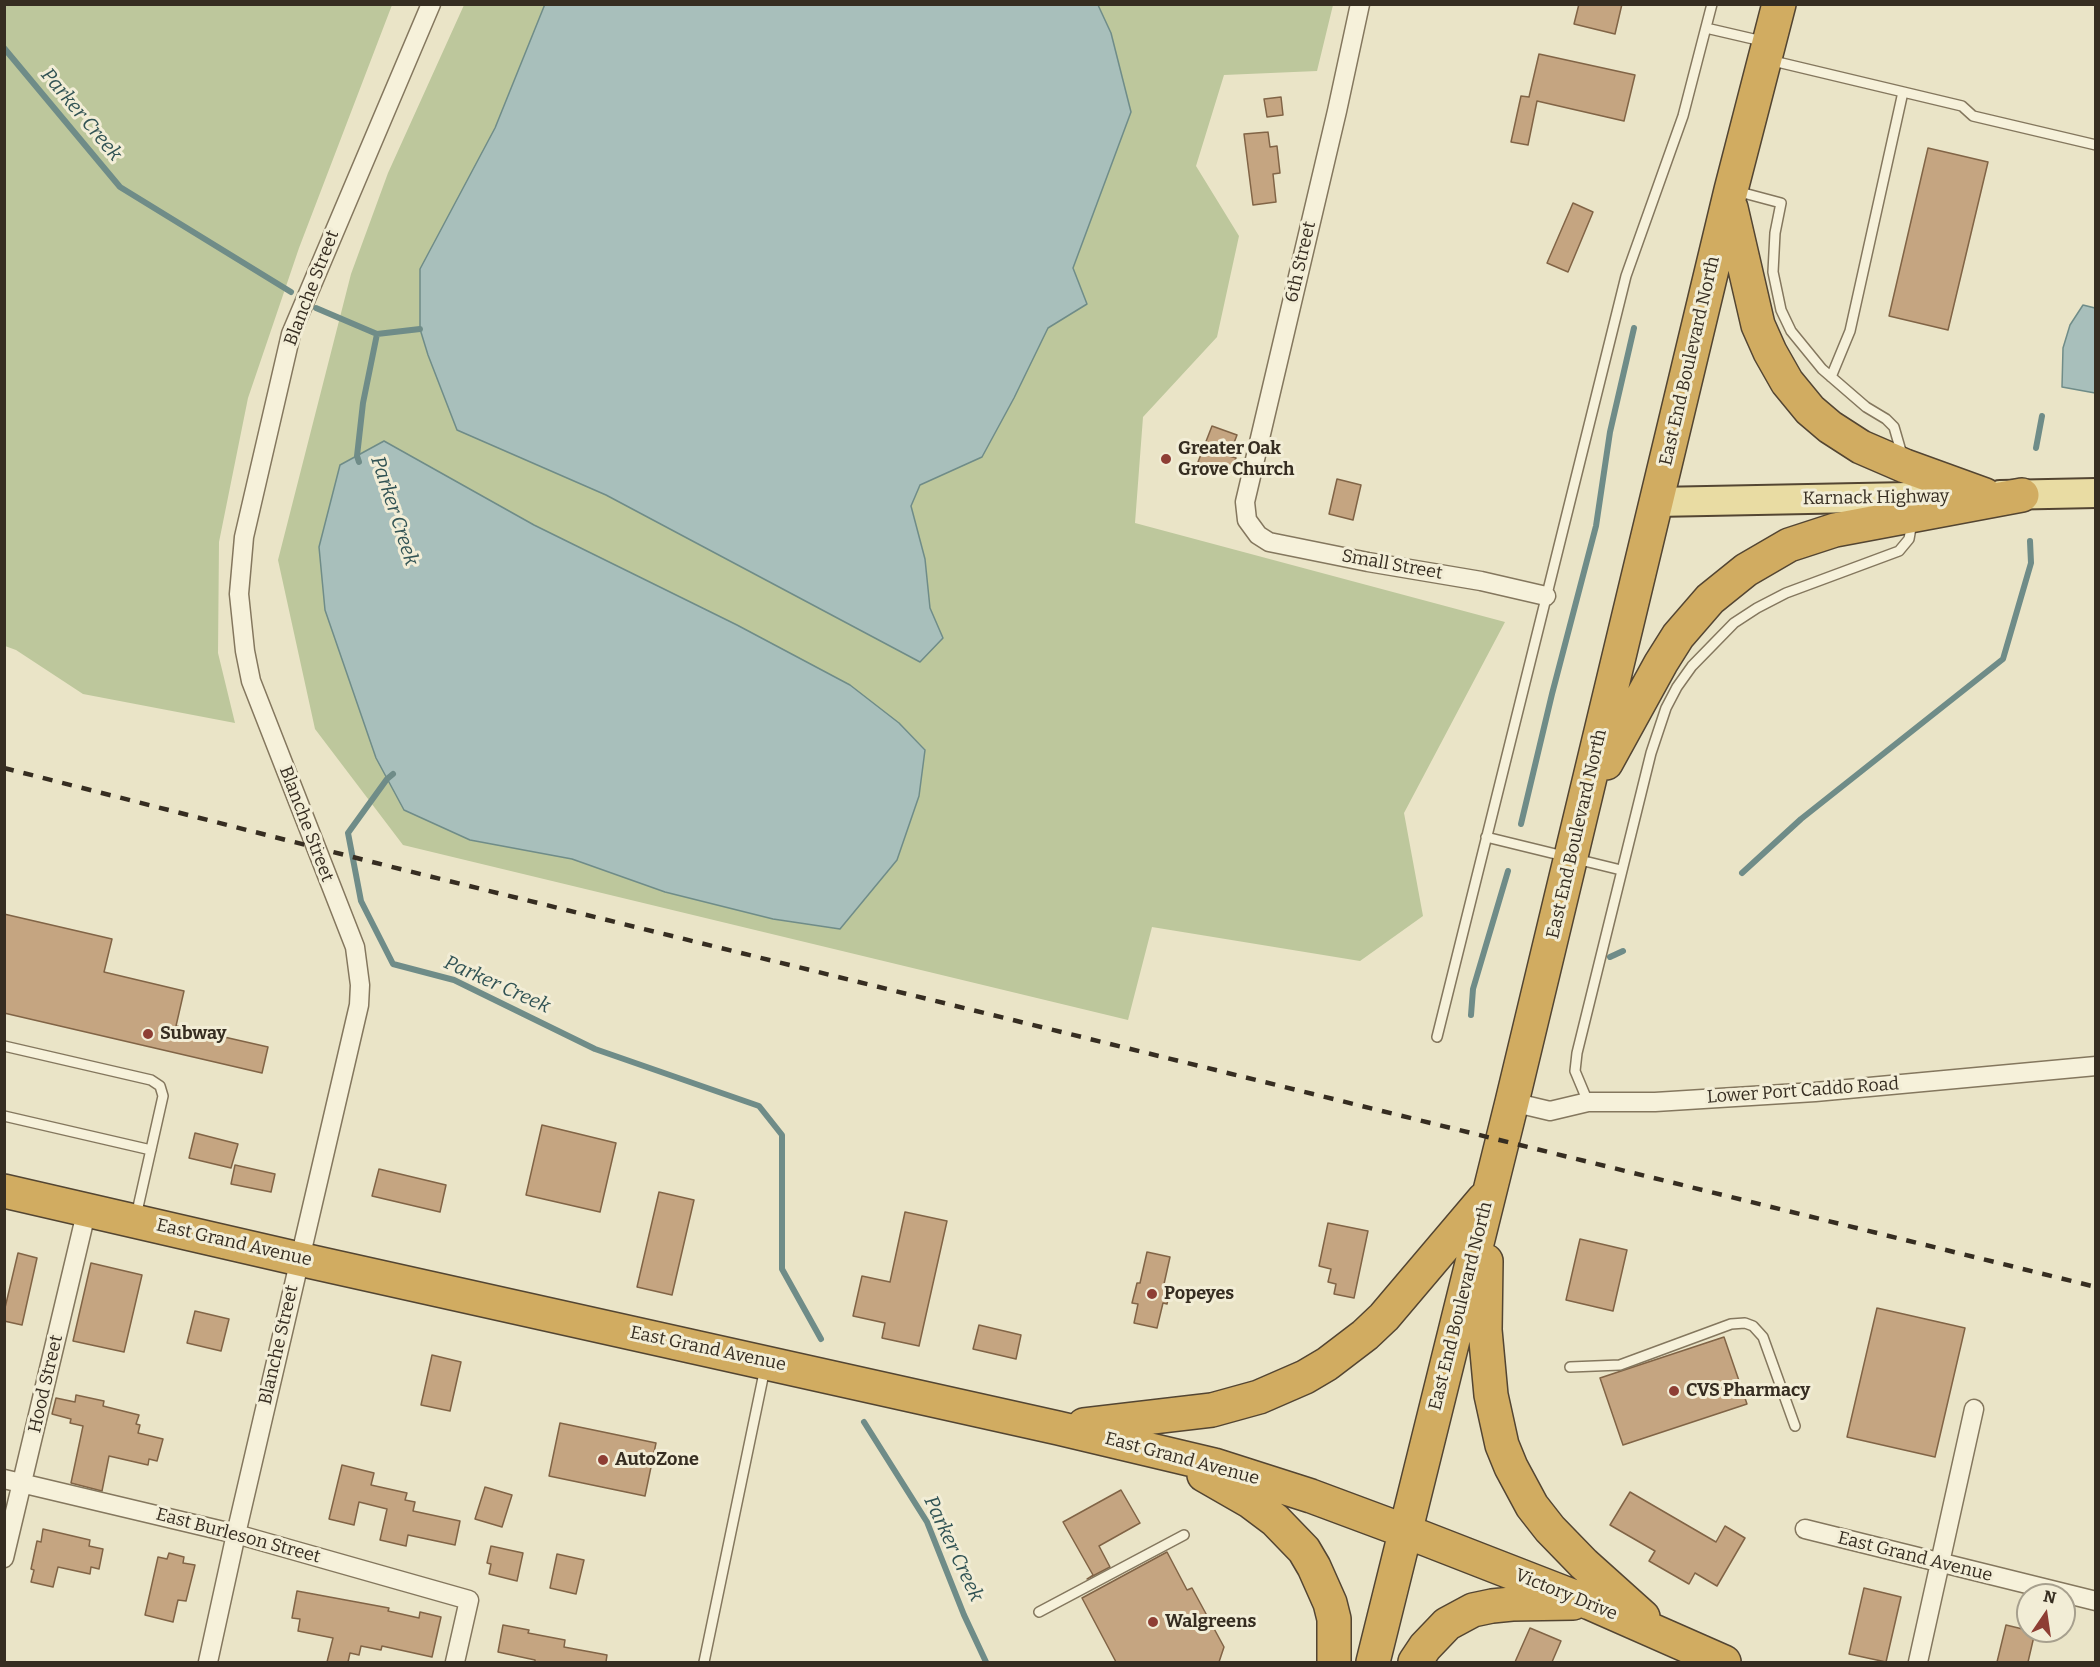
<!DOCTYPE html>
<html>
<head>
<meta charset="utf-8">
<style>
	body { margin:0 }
	#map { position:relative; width:2100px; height:1667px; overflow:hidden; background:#eae4c7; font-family:Bitter,serif }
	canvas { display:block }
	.frame { position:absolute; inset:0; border:6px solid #362d21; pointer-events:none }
	.north { position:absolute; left:2016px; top:1583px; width:60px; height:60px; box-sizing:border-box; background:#f2edd6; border:2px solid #a7a08e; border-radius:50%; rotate:13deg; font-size:16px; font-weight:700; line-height:24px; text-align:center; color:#362d21 }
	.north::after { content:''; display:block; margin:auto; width:21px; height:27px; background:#8e3e34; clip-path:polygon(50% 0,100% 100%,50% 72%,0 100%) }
</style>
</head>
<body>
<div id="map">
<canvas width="2100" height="1667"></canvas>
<div class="frame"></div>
<div class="north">N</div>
</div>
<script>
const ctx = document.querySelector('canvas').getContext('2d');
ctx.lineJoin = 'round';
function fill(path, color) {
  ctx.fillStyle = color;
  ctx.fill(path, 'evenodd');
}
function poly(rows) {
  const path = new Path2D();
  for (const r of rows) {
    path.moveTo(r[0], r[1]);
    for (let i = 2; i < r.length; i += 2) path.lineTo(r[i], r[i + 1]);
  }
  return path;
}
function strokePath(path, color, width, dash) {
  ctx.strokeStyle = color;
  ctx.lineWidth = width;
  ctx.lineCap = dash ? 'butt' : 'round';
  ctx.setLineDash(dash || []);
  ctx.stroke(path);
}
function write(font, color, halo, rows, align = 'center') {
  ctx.font = font + ' Bitter,serif';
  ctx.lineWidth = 6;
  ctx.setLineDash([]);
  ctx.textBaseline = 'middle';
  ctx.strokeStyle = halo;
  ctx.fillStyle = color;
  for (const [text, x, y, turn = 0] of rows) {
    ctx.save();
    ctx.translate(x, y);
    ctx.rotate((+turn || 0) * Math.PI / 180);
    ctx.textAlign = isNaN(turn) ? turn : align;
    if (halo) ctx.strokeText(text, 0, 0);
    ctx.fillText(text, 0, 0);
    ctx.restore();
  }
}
const green = poly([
	[4,5,392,5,299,248,248,398,219,542,218,653,235,723,83,694,16,650,5,646],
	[464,5,545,5,495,128,420,330,428,355,457,430,943,638,930,608,925,559,911,506,920,485,982,457,1014,398,1048,328,1087,304,1073,268,1131,112,1111,33,1098,5,1333,5,1317,71,1224,75,1196,166,1239,236,1217,337,1143,417,1135,523,1505,622,1404,813,1423,916,1360,961,1152,927,1128,1020,403,845,315,729,278,560,351,274,388,173],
	[384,441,534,525,737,625,899,723,925,749,919,796,897,860,840,929,773,919,665,892,572,859,470,840,376,758,326,610,319,547,341,465]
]);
const water = poly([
	[545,4,1098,5,1111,33,1131,112,1073,268,1087,304,1048,328,1014,398,982,457,920,485,911,506,925,559,930,608,943,638,920,662,606,495,457,430,428,355,420,329,420,269,495,128,545,4],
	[2083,305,2095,308,2095,393,2062,387,2063,348,2070,325,2083,305],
	[384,441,534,525,737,625,850,685,899,723,925,750,919,796,897,860,840,929,773,919,665,892,572,859,470,840,404,810,376,758,325,610,319,547,340,465,384,441]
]);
const stream = poly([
	[4,48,120,187,291,292],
	[316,308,377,334,363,403,357,456,359,462],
	[377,334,420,329],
	[2036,448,2042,416],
	[393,774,387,779,348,833,361,901,393,964,454,980,595,1049,759,1106,782,1135,782,1269,821,1339],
	[1521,824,1552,694,1596,526,1610,432,1634,328],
	[1742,873,1801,819,2003,659,2031,563,2030,541],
	[1610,957,1623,951],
	[1471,1015,1473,989,1508,871],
	[864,1422,927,1522,964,1615,986,1662]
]);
const building = poly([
	[1579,4,1622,4,1615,34,1574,24,1579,4],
	[1539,54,1635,75,1624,121,1537,101,1528,145,1511,142,1521,96,1529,97,1539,54],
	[1281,97,1283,115,1267,117,1264,99,1281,97],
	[1268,132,1270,147,1277,146,1280,173,1273,174,1276,202,1253,205,1244,134,1268,132],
	[1928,148,1988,162,1948,330,1889,316,1928,148],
	[1573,203,1593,212,1568,272,1547,263,1573,203],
	[1212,426,1237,435,1229,456,1236,458,1230,474,1198,462,1212,426],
	[1337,479,1361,485,1353,520,1329,514,1337,479],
	[4,914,112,939,104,972,184,991,176,1026,268,1047,262,1073,4,1013,4,914],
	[542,1125,616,1143,600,1212,526,1195,542,1125],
	[195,1133,238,1144,231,1168,189,1158,195,1133],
	[235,1165,275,1174,271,1192,231,1184,235,1165],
	[379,1169,446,1185,440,1212,372,1196,379,1169],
	[659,1192,694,1200,672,1295,637,1287,659,1192],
	[905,1212,947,1221,919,1346,882,1338,885,1323,853,1316,862,1276,890,1282,905,1212],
	[1328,1223,1368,1231,1354,1298,1334,1294,1336,1284,1328,1282,1331,1269,1319,1266,1328,1223],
	[1580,1239,1627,1250,1613,1311,1566,1300,1580,1239],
	[1147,1252,1170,1257,1164,1284,1171,1286,1167,1304,1163,1303,1157,1328,1134,1323,1138,1304,1132,1303,1137,1283,1140,1283,1147,1252],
	[18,1253,37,1258,22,1325,4,1321,4,1312,18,1253],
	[91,1263,142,1275,124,1352,73,1341,91,1263],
	[1877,1308,1965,1328,1935,1457,1847,1437,1877,1308],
	[195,1311,229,1319,221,1351,187,1343,195,1311],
	[979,1325,1021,1335,1016,1359,973,1349,979,1325],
	[1724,1337,1747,1404,1623,1445,1600,1378,1724,1337],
	[432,1355,461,1362,450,1411,421,1405,432,1355],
	[76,1395,104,1401,103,1406,139,1415,136,1424,140,1425,138,1433,163,1439,157,1461,149,1459,148,1465,109,1456,102,1491,71,1483,83,1426,70,1423,71,1419,52,1414,56,1398,75,1402,76,1395],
	[560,1423,656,1443,645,1496,549,1476,560,1423],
	[342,1465,374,1473,371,1485,407,1493,405,1500,415,1502,413,1511,460,1521,455,1545,408,1535,406,1546,380,1540,387,1509,359,1502,354,1525,329,1519,342,1465],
	[485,1487,512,1495,502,1527,475,1519,485,1487],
	[1121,1490,1140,1523,1099,1546,1110,1567,1087,1579,1093,1575,1063,1522,1121,1490],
	[1630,1492,1716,1542,1725,1526,1745,1538,1717,1586,1695,1573,1689,1584,1649,1561,1655,1551,1610,1525,1630,1492],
	[43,1529,90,1540,89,1546,103,1549,99,1569,91,1567,90,1574,58,1567,53,1587,31,1582,34,1570,31,1569,37,1541,41,1542,43,1529],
	[491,1546,523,1553,517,1581,489,1574,491,1564,487,1563,491,1546],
	[1167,1552,1187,1590,1192,1588,1224,1647,1219,1662,1116,1662,1082,1598,1167,1552],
	[169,1553,184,1557,183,1563,195,1565,186,1601,178,1600,173,1622,145,1615,158,1557,167,1559,169,1553],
	[557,1554,584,1560,576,1594,550,1588,557,1554],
	[1864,1588,1901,1597,1886,1662,1849,1654,1864,1588],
	[297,1591,389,1608,388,1611,419,1618,420,1612,441,1617,432,1657,382,1646,381,1650,361,1646,359,1655,350,1653,348,1662,327,1662,333,1638,298,1631,300,1619,292,1618,297,1591],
	[503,1625,529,1630,528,1633,565,1640,564,1647,607,1655,606,1662,535,1662,535,1660,498,1652,503,1625],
	[2006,1625,2035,1632,2028,1662,1997,1662,2006,1625],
	[1530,1628,1561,1641,1552,1662,1515,1662,1530,1628]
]);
const lane = poly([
	[1706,28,1762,41],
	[1769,60,1962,106,1973,116,2096,145],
	[1736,191,1781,203,1775,233,1773,272,1781,310,1791,331,1822,369,1866,407,1886,419,1894,427,1903,458],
	[1831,377,1850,331,1903,92],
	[1486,837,1621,870],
	[1437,1037,1626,276,1683,116,1712,4],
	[4,1046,151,1080,160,1086,163,1096,136,1216],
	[1588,1102,1575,1071,1577,1053,1651,753,1666,708,1677,687,1692,666,1734,623,1757,608,1786,593,1899,551,1909,539,1912,522],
	[4,1116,151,1150],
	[1570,1367,1620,1365,1731,1324,1745,1323,1753,1326,1763,1337,1795,1426],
	[1039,1612,1184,1535],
	[704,1662,765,1368]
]);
const street = poly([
	[1360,4,1337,111,1245,502,1247,520,1258,535,1269,542,1368,562,1481,581,1546,596],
	[1512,1102,1550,1111,1588,1102,1655,1102,1815,1092,2096,1066],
	[4,1479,236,1534,469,1600,455,1662],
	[1805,1529,2096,1601],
	[4,1558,87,1209],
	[208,1662,236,1534,359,1005,360,985,355,947,251,681,245,651,239,594,244,537,291,334,431,4],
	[1918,1662,1974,1409]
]);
const primary = poly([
	[2000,495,2096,493],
	[1656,502,1960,496]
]);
const highway = poly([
	[1731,208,1758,325,1770,352,1787,382,1810,410,1830,427,1861,447,1905,466,1985,495],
	[1606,763,1661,663,1678,636,1710,599,1746,570,1789,545,1835,530,2022,495],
	[4,1191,299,1259,1058,1428,1214,1465,1311,1496,1405,1531,1590,1603,1724,1662],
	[1486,1261,1485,1330,1491,1395,1502,1445,1511,1467,1532,1506,1550,1529,1584,1564,1643,1617],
	[1084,1425,1212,1410,1259,1397,1305,1377,1327,1364,1365,1335,1384,1317,1484,1199],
	[1204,1475,1251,1502,1275,1520,1304,1550,1314,1567,1330,1603,1334,1619,1334,1662],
	[1373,1662,1512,1102,1731,190,1779,4],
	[1415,1662,1425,1647,1447,1624,1473,1610,1492,1606,1512,1604,1573,1603]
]);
const rail = poly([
	[4,768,388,866,2096,1287]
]);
const markers = [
	[1166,459,6,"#8e3e34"],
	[148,1034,6,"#8e3e34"],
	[1152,1294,6,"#8e3e34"],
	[1674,1391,6,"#8e3e34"],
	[603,1460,6,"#8e3e34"],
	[1153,1622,6,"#8e3e34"]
];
const streetNames = [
	["6th Street",1301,262,-77],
	["Blanche Street",312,288,-69],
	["East End Boulevard North",1690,361,-77],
	["Karnack Highway",1876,498,-1],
	["Small Street",1392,565,10],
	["Blanche Street",306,824,69],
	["East End Boulevard North",1577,834,-77],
	["Lower Port Caddo Road",1803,1091,-4],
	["East Grand Avenue",234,1243,13],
	["East End Boulevard North",1461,1306,-76],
	["Blanche Street",279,1345,-77],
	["East Grand Avenue",708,1349,12],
	["Hood Street",46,1384,-77],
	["East Grand Avenue",1182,1459,15],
	["East Burleson Street",238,1536,15],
	["East Grand Avenue",1915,1557,14],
	["Victory Drive",1566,1595,22]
];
const poiNames = [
	["Greater Oak",1178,449],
	["Grove Church",1178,470],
	["Subway",160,1034],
	["Popeyes",1164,1294],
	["CVS Pharmacy",1686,1391],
	["AutoZone",615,1460],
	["Walgreens",1165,1622]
];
const waterNames = [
	["Parker Creek",81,115,50],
	["Parker Creek",394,511,72],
	["Parker Creek",497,985,24],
	["Parker Creek",953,1549,65]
];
fill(green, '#bdc79c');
fill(water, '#a8bfbb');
strokePath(water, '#6f8c88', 1.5);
strokePath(stream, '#6f8c88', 6);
fill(building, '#c5a581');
strokePath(building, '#816446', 1.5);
strokePath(lane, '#84775e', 12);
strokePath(street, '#84775e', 21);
strokePath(primary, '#534532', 32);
strokePath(highway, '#534532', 36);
strokePath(lane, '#f6f1da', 9);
strokePath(street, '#f6f1da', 18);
strokePath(primary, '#e9dca3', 28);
strokePath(highway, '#d1ac61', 33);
strokePath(rail, '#362d21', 4.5, [10, 10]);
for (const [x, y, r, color] of markers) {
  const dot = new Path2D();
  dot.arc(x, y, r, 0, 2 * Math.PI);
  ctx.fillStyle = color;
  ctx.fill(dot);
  strokePath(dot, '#f2edd6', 2);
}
write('18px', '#362d21', '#f2edd6', streetNames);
write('bold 18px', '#362d21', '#f2edd6', poiNames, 'left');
write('italic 20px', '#315354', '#f2edd6', waterNames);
</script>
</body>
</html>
